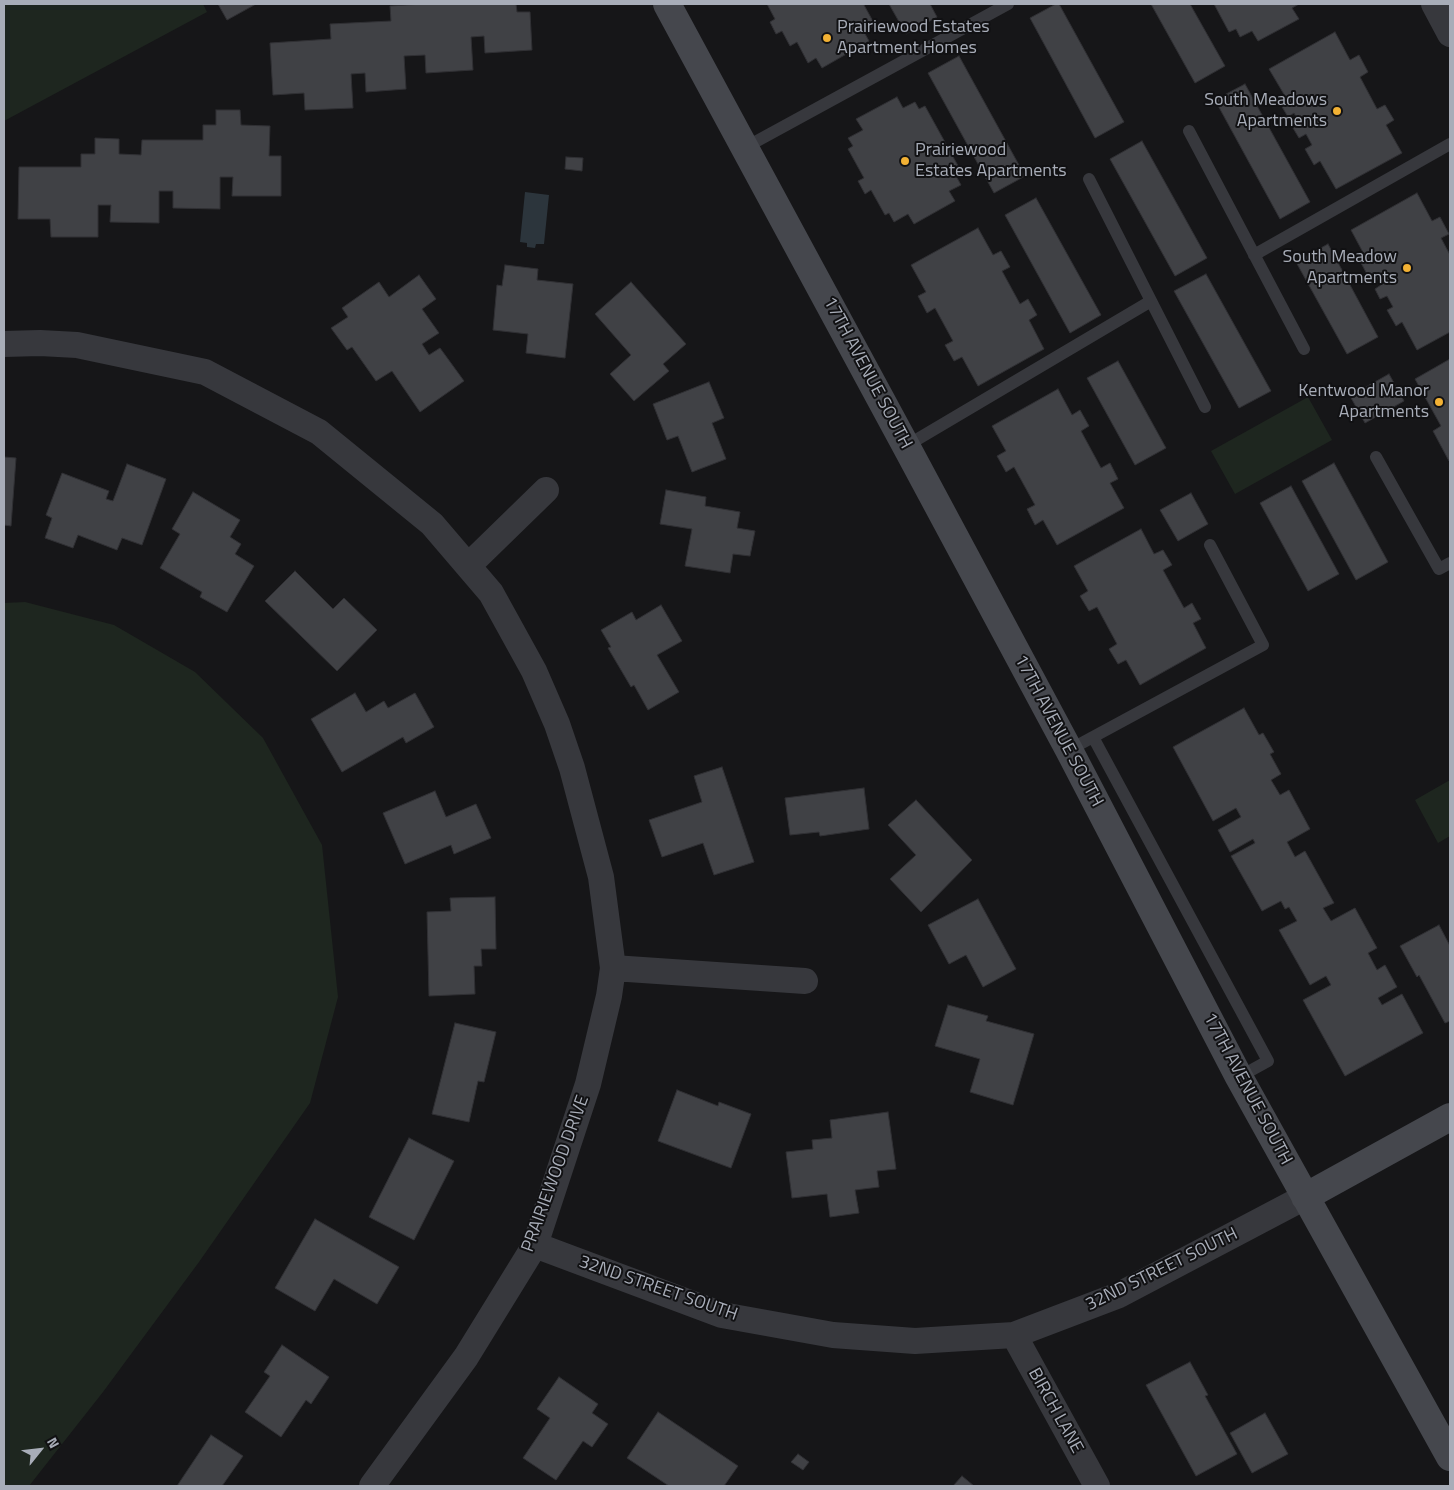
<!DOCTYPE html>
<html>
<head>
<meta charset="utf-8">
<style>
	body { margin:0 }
	#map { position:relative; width:1454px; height:1490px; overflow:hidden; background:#161618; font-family:"Titillium Web",sans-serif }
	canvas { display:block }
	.frame { position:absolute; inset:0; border:5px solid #a8adb8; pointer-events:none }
	.north { position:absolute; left:15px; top:1425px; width:50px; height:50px; -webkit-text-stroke:4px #111113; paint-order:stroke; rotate:61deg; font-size:14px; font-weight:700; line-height:20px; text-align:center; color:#a8adb8 }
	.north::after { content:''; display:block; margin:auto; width:18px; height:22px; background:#a8adb8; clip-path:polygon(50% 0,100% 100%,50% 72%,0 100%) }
</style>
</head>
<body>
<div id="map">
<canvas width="1454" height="1490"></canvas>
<div class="frame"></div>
<div class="north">N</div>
</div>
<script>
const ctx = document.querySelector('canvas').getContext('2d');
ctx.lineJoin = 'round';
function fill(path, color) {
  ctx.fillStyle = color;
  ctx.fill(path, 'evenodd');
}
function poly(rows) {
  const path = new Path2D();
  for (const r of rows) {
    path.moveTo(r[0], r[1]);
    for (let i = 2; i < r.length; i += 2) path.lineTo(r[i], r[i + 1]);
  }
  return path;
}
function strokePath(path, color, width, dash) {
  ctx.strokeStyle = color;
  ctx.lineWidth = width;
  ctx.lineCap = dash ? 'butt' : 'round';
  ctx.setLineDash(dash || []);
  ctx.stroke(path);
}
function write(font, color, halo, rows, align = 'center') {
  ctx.font = font + ' "Titillium Web",sans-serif';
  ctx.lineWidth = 4;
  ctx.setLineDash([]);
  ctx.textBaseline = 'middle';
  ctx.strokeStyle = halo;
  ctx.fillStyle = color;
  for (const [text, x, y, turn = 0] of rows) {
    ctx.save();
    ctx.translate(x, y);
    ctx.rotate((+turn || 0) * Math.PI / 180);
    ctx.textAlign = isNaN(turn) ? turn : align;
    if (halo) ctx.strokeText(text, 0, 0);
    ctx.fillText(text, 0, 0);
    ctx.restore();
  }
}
const green = poly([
	[4,4,203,4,207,12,4,121],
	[1308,397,1332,440,1235,494,1211,451],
	[25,602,114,625,195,672,263,738,322,845,338,997,310,1103,199,1262,103,1392,29,1486,4,1486,4,603],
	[1450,780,1450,836,1438,843,1415,800]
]);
const water = poly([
	[525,192,549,195,544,244,536,244,535,248,527,247,527,243,520,242]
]);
const building = poly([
	[218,4,256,4,227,20,218,4],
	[423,4,516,4,517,12,530,12,532,50,485,53,484,36,471,37,473,70,426,73,425,55,404,56,406,89,366,92,365,73,351,74,353,108,305,110,304,93,273,95,270,43,331,39,330,24,391,21,390,6,423,4],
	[767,4,866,4,864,5,875,25,864,32,869,41,822,68,816,58,808,63,797,42,790,46,782,31,776,34,770,22,775,19,767,4],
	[889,4,930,4,937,17,906,34,889,4],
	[1056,4,1059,4,1124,122,1095,138,1030,18,1056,4],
	[1151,4,1190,4,1225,66,1195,83,1151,4],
	[1214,4,1299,4,1292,8,1299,19,1258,41,1252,31,1240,37,1236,29,1229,32,1214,4],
	[1335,32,1350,60,1359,55,1368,72,1360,77,1377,109,1385,105,1394,120,1386,125,1402,153,1336,189,1320,161,1314,165,1305,149,1312,145,1306,134,1299,138,1293,128,1300,124,1294,113,1288,117,1278,100,1285,96,1269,69,1335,32],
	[959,56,1025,176,994,193,928,73,959,56],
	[1245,84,1310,202,1280,219,1215,100,1245,84],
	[897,97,903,108,915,102,919,109,925,106,962,173,956,176,961,185,949,191,955,201,914,224,908,214,894,222,889,213,885,215,871,190,865,194,858,181,864,178,848,149,853,146,848,138,863,130,856,119,897,97],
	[216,110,240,110,241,125,270,126,269,156,281,156,281,196,232,196,233,177,220,177,220,209,173,208,173,191,159,191,159,223,110,222,111,205,98,205,98,237,51,237,50,219,18,219,19,167,81,167,81,154,95,154,95,138,119,139,119,154,141,155,142,140,203,140,203,125,216,125,216,110],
	[1142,141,1207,258,1175,276,1110,159,1142,141],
	[566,157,583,158,582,171,565,169,566,157],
	[1417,193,1432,221,1440,217,1449,234,1441,238,1450,255,1450,332,1417,350,1402,322,1396,326,1387,310,1393,307,1387,296,1380,299,1375,289,1381,285,1375,275,1369,278,1360,261,1366,258,1351,230,1417,193],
	[1036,198,1101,315,1070,333,1005,215,1036,198],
	[978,228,993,255,1001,251,1010,267,1002,271,1020,304,1028,299,1037,315,1029,320,1044,349,978,386,962,357,954,361,945,345,953,341,935,308,927,313,918,296,926,292,911,265,978,228],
	[1328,244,1378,337,1347,354,1296,262,1328,244],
	[505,265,538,269,537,280,573,284,565,358,526,353,528,334,493,330,497,285,502,286,505,265],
	[1206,274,1271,391,1239,408,1174,291,1206,274],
	[419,275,436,299,422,309,439,333,422,344,429,355,440,348,464,381,420,412,392,371,376,381,352,347,347,350,331,328,348,317,342,308,379,282,389,297,419,275],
	[631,282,686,344,663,364,669,371,634,401,610,374,631,355,595,314,631,282],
	[1450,359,1450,460,1449,461,1433,431,1441,426,1415,379,1450,359],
	[1118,361,1166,448,1135,465,1087,378,1118,361],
	[1389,374,1404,401,1365,423,1350,396,1389,374],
	[709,382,724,418,712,423,726,459,692,472,678,436,667,440,653,404,709,382],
	[1058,389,1072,415,1080,410,1089,426,1081,431,1101,468,1110,463,1118,479,1110,483,1124,508,1057,545,1043,520,1035,525,1027,509,1035,505,1014,467,1006,472,997,456,1006,451,992,426,1058,389],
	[4,457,16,458,11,526,4,525,4,457],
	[1334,463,1388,562,1356,580,1302,481,1334,463],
	[127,464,166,479,142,545,122,538,117,550,78,535,73,548,45,538,52,518,46,515,62,473,109,491,106,499,113,501,127,464],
	[1291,486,1339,574,1308,591,1260,503,1291,486],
	[666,490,706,497,705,506,740,512,737,528,755,531,750,556,733,554,730,573,685,566,692,529,660,524,666,490],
	[193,492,240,520,230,537,241,544,235,554,254,566,227,612,200,597,202,592,160,568,180,534,172,529,193,492],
	[1191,493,1208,524,1178,541,1160,510,1191,493],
	[1141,529,1154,554,1163,550,1172,565,1163,570,1184,608,1192,603,1201,619,1193,623,1206,648,1140,685,1126,660,1118,664,1109,649,1117,644,1097,607,1089,611,1080,596,1088,591,1074,566,1141,529],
	[295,571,333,609,344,598,377,630,337,671,265,601,295,571],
	[661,605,682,641,657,655,679,692,648,710,634,685,631,687,608,648,611,647,601,630,632,612,636,620,661,605],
	[355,693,366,712,384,701,388,708,415,693,434,727,406,743,403,737,342,772,311,719,355,693],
	[1244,708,1259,735,1263,733,1274,752,1270,754,1281,774,1271,780,1280,795,1289,790,1310,829,1287,842,1295,857,1305,851,1334,903,1323,908,1331,921,1355,908,1377,948,1368,953,1377,970,1385,965,1397,987,1378,998,1382,1005,1402,994,1423,1033,1345,1076,1303,1000,1331,985,1326,976,1310,985,1279,930,1297,921,1289,907,1285,909,1281,901,1262,911,1231,856,1255,843,1253,839,1230,852,1218,830,1241,817,1236,808,1213,821,1173,747,1244,708],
	[722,767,754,862,714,875,703,843,662,857,649,820,702,802,694,776,722,767],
	[864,788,869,829,820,836,819,832,790,835,785,798,864,788],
	[435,791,446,817,476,804,491,838,454,854,451,845,405,864,383,813,435,791],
	[916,800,972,860,921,912,890,879,916,855,888,825,916,800],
	[495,897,496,949,481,949,482,966,474,966,475,994,429,996,427,912,451,911,450,898,495,897],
	[978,899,1016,969,983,987,966,955,949,964,928,925,978,899],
	[1439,925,1450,946,1450,1021,1445,1023,1419,975,1417,977,1400,946,1439,925],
	[948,1005,988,1016,986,1021,1034,1034,1013,1105,970,1092,980,1059,935,1046,948,1005],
	[455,1023,496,1032,484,1082,478,1081,469,1122,432,1114,455,1023],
	[677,1090,718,1106,719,1102,751,1114,731,1168,658,1141,677,1090],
	[888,1112,896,1169,877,1171,879,1187,855,1190,859,1213,830,1217,827,1194,792,1198,786,1152,813,1149,812,1140,832,1138,830,1120,888,1112],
	[409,1138,454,1161,414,1240,369,1217,409,1138],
	[315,1219,399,1267,377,1304,334,1279,315,1311,275,1288,315,1219],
	[282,1345,329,1377,311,1404,306,1400,281,1437,245,1412,270,1376,264,1372,282,1345],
	[1190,1362,1208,1395,1205,1396,1237,1454,1196,1476,1146,1385,1190,1362],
	[559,1377,598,1404,592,1413,608,1424,592,1447,583,1441,556,1480,523,1458,550,1418,537,1409,559,1377],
	[658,1412,738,1466,724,1486,669,1486,627,1458,658,1412],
	[1265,1413,1288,1454,1252,1473,1230,1433,1265,1413],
	[211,1435,243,1456,222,1486,177,1486,211,1435],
	[798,1454,809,1462,803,1470,791,1462,798,1454],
	[962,1476,974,1486,953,1486,962,1476]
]);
const lane = poly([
	[1189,131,1304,349],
	[746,147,1008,4],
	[1089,179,1205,407],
	[1254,255,1450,144],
	[906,446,1151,301],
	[1376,457,1439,569,1450,563],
	[1093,737,1268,1061,1239,1077],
	[1069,750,1263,645,1210,545]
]);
const street = poly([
	[1434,4,1450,34],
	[4,344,40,343,77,345,205,372,319,432,432,524,491,593,534,671,557,724,572,768,601,877,613,968,609,996,588,1084,535,1245,466,1357,372,1486],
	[468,566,546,490],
	[613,968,805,981],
	[535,1245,722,1315,833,1335,915,1341,1014,1335,1119,1295,1305,1197],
	[1014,1335,1097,1486]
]);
const secondary = poly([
	[667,4,906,446,1069,750,1239,1077,1450,1457],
	[1305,1197,1450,1117]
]);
const markers = [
	[827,38,5,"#f2b134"],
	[1337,111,5,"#f2b134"],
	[905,161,5,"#f2b134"],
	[1407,268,5,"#f2b134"],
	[1439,402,5,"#f2b134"]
];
const poiNames = [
	["Prairiewood Estates",837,28,"left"],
	["Apartment Homes",837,49,"left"],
	["South Meadows",1327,101],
	["Apartments",1327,122],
	["Prairiewood",915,151,"left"],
	["Estates Apartments",915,172,"left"],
	["South Meadow",1397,258],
	["Apartments",1397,279],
	["Kentwood Manor",1429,392],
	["Apartments",1429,413]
];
const streetNames = [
	["17TH AVENUE SOUTH",867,373,62],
	["17TH AVENUE SOUTH",1058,731,62],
	["17TH AVENUE SOUTH",1247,1089,62],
	["PRAIRIEWOOD DRIVE",556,1174,-70],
	["32ND STREET SOUTH",1162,1270,-26],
	["32ND STREET SOUTH",658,1289,19],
	["BIRCH LANE",1055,1411,61]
];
fill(green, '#1e261f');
fill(water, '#2c353c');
fill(building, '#404145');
strokePath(building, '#303034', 1);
strokePath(lane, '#37383d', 12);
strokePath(street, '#37383d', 26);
strokePath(secondary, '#45474d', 28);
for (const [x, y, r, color] of markers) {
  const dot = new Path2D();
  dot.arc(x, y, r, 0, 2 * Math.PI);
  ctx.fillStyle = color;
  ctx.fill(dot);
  strokePath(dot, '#111113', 2);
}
write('18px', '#a8adb8', '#111113', poiNames, 'right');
write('18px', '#a8adb8', '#111113', streetNames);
</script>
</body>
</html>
